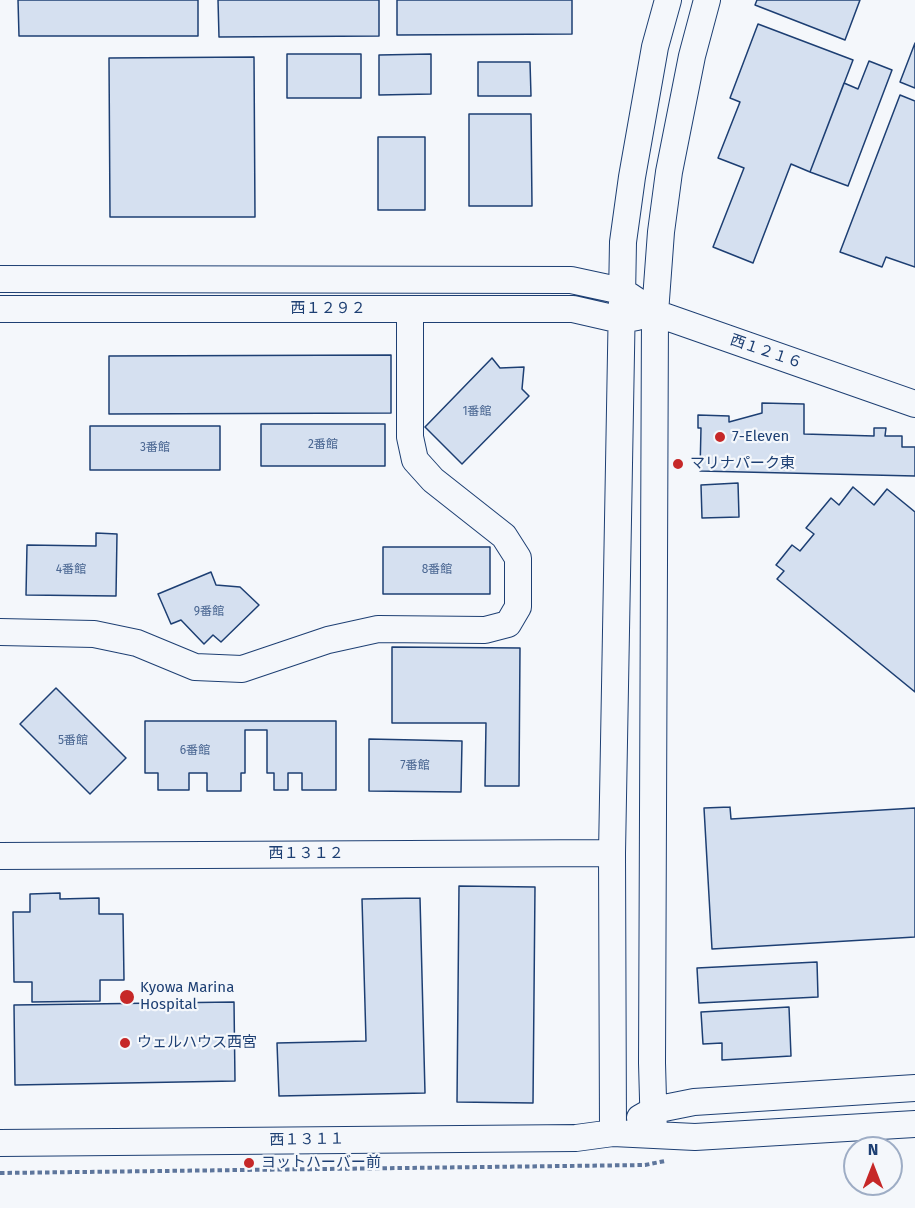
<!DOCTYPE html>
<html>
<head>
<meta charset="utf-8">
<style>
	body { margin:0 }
	#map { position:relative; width:915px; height:1208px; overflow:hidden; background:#f4f7fb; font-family:"Fira Sans",sans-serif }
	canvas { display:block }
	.north { position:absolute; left:843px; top:1136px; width:60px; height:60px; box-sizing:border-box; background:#f4f7fb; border:2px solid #9eadc5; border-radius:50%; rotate:0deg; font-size:16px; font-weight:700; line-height:24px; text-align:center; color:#1d3f73 }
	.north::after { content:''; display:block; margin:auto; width:21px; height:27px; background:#c62828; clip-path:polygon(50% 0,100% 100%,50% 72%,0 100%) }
</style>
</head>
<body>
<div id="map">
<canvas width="915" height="1208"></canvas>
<div class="north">N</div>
</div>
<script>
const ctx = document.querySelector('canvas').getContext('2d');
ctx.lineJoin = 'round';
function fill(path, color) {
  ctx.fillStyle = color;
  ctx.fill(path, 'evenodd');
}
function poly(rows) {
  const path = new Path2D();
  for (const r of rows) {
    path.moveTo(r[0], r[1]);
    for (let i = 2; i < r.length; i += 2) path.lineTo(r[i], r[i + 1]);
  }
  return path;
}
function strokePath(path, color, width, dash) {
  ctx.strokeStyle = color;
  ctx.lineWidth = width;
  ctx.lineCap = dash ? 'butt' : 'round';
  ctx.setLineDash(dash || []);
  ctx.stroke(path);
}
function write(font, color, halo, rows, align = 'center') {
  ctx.font = font + ' "Fira Sans","Noto Sans JP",sans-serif';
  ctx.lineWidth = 4.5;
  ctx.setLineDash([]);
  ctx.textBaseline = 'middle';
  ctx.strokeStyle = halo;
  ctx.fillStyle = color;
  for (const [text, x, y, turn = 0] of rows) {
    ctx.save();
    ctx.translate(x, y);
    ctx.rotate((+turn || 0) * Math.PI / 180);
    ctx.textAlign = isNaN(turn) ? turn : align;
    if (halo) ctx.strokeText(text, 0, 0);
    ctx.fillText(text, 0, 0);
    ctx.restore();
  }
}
const building = poly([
	[18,0,198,0,198,36,19,36,18,0],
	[218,0,379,0,379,36,219,37,218,0],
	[397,0,572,0,572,34,397,35,397,0],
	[757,0,860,0,845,40,755,5,757,0],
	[758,24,853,60,810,172,791,164,753,263,713,247,744,168,718,158,740,102,730,98,758,24],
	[915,43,915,88,900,82,915,43],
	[287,54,361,54,361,98,287,98,287,54],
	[431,54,431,94,379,95,379,55,431,54],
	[254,57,255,217,110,217,109,58,254,57],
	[869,61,892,70,848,186,810,172,844,83,858,89,869,61],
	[478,62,530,62,531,96,478,96,478,62],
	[900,95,915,101,915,267,886,257,882,267,840,252,900,95],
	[469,114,531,114,532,206,469,206,469,114],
	[378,137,425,137,425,210,378,210,378,137],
	[391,355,391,413,109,414,109,356,391,355],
	[492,358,500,368,524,367,522,389,529,396,462,464,425,427,492,358],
	[762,403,804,404,804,434,874,436,874,428,886,428,885,436,902,436,902,447,915,447,915,476,700,471,701,428,698,428,698,415,729,416,729,422,762,413,762,403],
	[261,424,385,424,385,466,261,466,261,424],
	[90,426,220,426,220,470,90,470,90,426],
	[738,483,739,517,702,518,701,485,738,483],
	[853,487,874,505,887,489,915,512,915,692,777,579,784,571,776,565,792,545,800,551,814,534,806,528,831,498,839,505,853,487],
	[96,533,117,534,116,596,26,595,27,545,96,546,96,533],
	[383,547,490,547,490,594,383,594,383,547],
	[211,572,216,585,240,587,259,605,221,642,213,635,204,644,181,620,171,624,158,594,211,572],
	[392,647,520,648,519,786,485,786,486,723,392,723,392,647],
	[56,688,126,758,90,794,20,724,56,688],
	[145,721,336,721,336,790,302,790,302,773,288,773,288,790,274,790,274,773,267,773,267,730,245,730,245,773,241,773,241,791,207,791,207,773,189,773,189,790,158,790,158,773,145,773,145,721],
	[369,739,462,741,461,792,369,791,369,739],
	[730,807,731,819,915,808,915,937,712,949,704,808,730,807],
	[459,886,535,887,533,1103,457,1102,459,886],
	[60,893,60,899,99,898,99,914,123,914,124,980,100,980,100,1001,32,1002,32,982,14,982,13,912,30,912,30,894,60,893],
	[420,898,425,1093,279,1096,277,1043,366,1041,362,899,420,898],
	[817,962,818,997,699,1003,697,968,817,962],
	[234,1002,235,1081,15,1085,14,1005,234,1002],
	[789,1007,791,1056,722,1060,722,1043,703,1044,701,1012,789,1007]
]);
const path = poly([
	[0,1173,645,1165,665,1161]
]);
const minor = poly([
	[0,279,571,280,622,291,655,313,915,404],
	[0,309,573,309,621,320,637,317],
	[0,632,94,634,137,643,195,667,242,669,328,640,378,629,485,630,508,624,518,607,518,558,504,536,433,480,415,460,410,437,410,309],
	[0,856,612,853],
	[640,1118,654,1110,694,1102,915,1088],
	[613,1133,612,853,623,242,632,177,655,47,668,0],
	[654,1135,652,1063,655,313,661,232,669,172,692,56,707,0],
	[0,1143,576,1138,613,1133,695,1137,915,1124]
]);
const markers = [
	[720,437,6,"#c62828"],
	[678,464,6,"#c62828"],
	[127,997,8,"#c62828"],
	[125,1043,6,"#c62828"],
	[249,1163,6,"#c62828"]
];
const numberNames = [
	["1番館",477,412],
	["2番館",323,445],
	["3番館",155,448],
	["4番館",71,570],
	["8番館",437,570],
	["9番館",209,612],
	["5番館",73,741],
	["6番館",195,751],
	["7番館",415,766]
];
const streetNames = [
	["西１２９２",328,309],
	["西１２１６",766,352,19],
	["西１３１２",306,854],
	["西１３１１",307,1140,-1]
];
const poiNames = [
	["7-Eleven",732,437],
	["マリナパーク東",690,464],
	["Kyowa Marina",140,988],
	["Hospital",140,1005],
	["ウェルハウス西宮",137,1043],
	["ヨットハーバー前",261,1163]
];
fill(building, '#d5e0f0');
strokePath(building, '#1d3f73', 1.5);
strokePath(minor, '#1d3f73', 28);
strokePath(path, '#5e769c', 4, [4.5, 3]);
strokePath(minor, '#f4f7fb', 26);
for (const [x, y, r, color] of markers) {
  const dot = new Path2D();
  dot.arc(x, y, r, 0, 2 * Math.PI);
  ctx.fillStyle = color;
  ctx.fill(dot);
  strokePath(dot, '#f4f7fb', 2);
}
write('12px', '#4b6792', null, numberNames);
write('15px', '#1d3f73', '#f4f7fb', streetNames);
write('15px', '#1d3f73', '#f4f7fb', poiNames, 'left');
</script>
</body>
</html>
